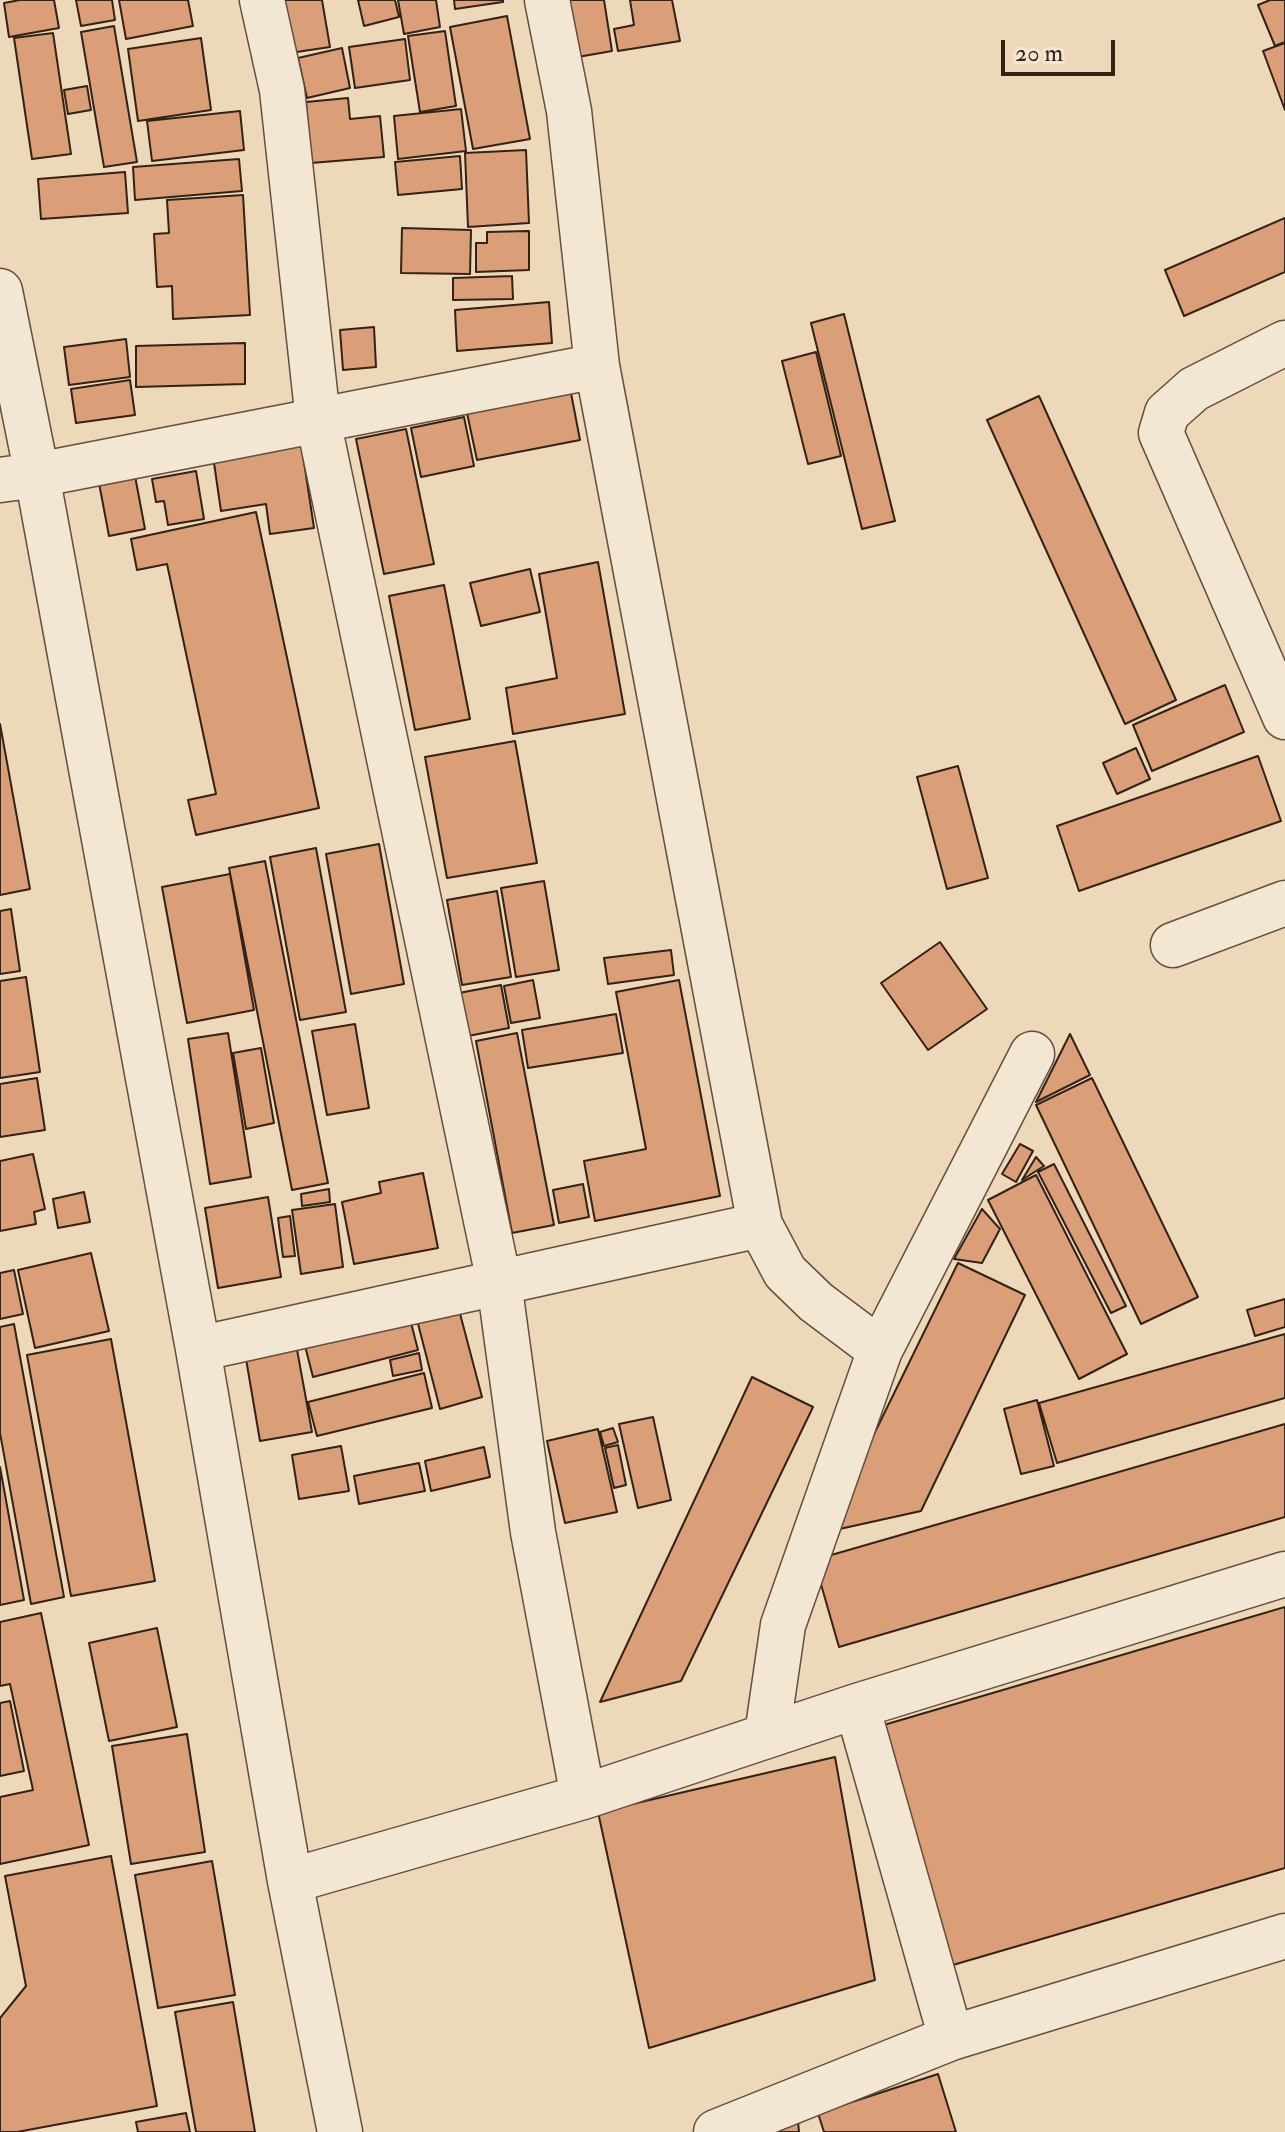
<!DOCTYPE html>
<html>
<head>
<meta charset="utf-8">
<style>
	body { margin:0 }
	#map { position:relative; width:1285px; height:2132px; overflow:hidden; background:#edd8ba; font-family:"IM FELL Double Pica",serif }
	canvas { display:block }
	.scale { position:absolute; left:1001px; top:40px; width:114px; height:36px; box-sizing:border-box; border:4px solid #352115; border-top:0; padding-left:10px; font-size:24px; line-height:28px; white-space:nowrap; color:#352115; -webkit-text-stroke:6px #f3e6d2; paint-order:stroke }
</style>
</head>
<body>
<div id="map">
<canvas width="1285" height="2132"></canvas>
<div class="scale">20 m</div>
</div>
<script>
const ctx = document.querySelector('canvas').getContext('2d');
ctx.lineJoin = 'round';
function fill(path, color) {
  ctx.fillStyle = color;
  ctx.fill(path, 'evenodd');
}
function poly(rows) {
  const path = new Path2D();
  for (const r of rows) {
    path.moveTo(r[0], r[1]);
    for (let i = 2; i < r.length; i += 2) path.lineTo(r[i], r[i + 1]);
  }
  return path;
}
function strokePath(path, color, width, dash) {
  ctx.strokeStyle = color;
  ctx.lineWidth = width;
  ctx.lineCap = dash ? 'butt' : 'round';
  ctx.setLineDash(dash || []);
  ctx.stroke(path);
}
const building = poly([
	[20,0,54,0,59,28,9,37,4,3,20,0],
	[76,0,112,0,115,20,81,26,76,0],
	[119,0,188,0,193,26,126,39,119,0],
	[281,0,322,0,330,47,290,53,281,0],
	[358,0,395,0,399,17,364,26,358,0],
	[398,0,436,0,440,27,404,34,398,0],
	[454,0,503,0,503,2,455,9,454,0],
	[563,0,604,0,612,51,572,58,563,0],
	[630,0,672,0,680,41,618,51,614,29,634,25,630,0],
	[1270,0,1285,0,1285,42,1275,46,1258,5,1270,0],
	[507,16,530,139,473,149,450,27,507,16],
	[114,26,137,162,104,167,81,32,114,26],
	[445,31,456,106,420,112,408,36,445,31],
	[53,33,71,154,32,159,14,38,53,33],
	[201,38,211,110,138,121,128,49,201,38],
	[405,39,410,80,355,88,349,47,405,39],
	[1285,43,1285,110,1263,51,1285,43],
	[342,48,350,88,307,98,298,58,342,48],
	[87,86,91,110,68,114,64,90,87,86],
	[348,98,350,119,380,116,384,157,311,163,306,102,348,98],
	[461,109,466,151,398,159,394,116,461,109],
	[240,111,244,150,152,161,147,121,240,111],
	[526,150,529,223,468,227,465,153,526,150],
	[460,156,462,189,398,195,395,162,460,156],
	[239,159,242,191,135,200,133,167,239,159],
	[125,172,128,213,41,219,38,179,125,172],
	[243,195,250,315,173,319,172,286,157,287,154,234,169,233,167,200,243,195],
	[1285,218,1285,272,1184,316,1165,270,1285,218],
	[402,228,471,230,470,274,401,273,402,228],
	[529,231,529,270,476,272,476,243,487,243,487,232,529,231],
	[512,276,513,299,453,300,453,278,512,276],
	[549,302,552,343,457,351,455,310,549,302],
	[844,314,895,521,862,529,811,323,844,314],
	[374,327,376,367,343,370,340,330,374,327],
	[126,339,130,377,69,385,64,347,126,339],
	[245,343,245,384,136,387,136,346,245,343],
	[816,352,841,456,808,464,782,361,816,352],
	[130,380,135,415,76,423,71,389,130,380],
	[571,393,580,440,477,460,467,413,571,393],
	[1039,396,1176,700,1125,724,987,420,1039,396],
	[464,417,474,466,421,477,411,428,464,417],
	[406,429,434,564,384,574,356,439,406,429],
	[301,442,314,528,270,534,266,504,221,511,213,456,301,442],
	[196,471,204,519,168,525,164,501,156,502,152,479,196,471],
	[135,476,145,529,109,536,99,483,135,476],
	[256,512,319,808,196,835,188,800,216,794,167,564,137,570,131,539,256,512],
	[598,562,625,714,513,734,506,688,557,678,539,574,598,562],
	[530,569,540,612,481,626,470,583,530,569],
	[444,585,470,719,415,730,389,596,444,585],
	[1225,685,1244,732,1152,771,1133,725,1225,685],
	[0,724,30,889,0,895,0,724],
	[515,741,537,863,447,878,425,757,515,741],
	[1136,748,1150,779,1117,794,1103,763,1136,748],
	[1258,756,1281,821,1079,891,1057,826,1258,756],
	[958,766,988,878,947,889,917,777,958,766],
	[379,844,404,984,351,994,326,854,379,844],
	[316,848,346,1012,300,1020,270,857,316,848],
	[265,861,328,1183,292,1190,229,868,265,861],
	[230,874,254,1010,187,1023,162,887,230,874],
	[544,881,559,970,516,977,501,888,544,881],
	[497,891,511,977,462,985,447,900,497,891],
	[11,909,20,971,0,974,0,911,11,909],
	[940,942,987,1009,928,1050,881,983,940,942],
	[671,950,674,975,608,984,604,958,671,950],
	[26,977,40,1072,0,1078,0,981,26,977],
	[533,980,540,1018,511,1023,504,986,533,980],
	[679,980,720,1196,595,1221,584,1161,646,1149,616,992,679,980],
	[501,985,509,1028,468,1036,459,993,501,985],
	[616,1014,623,1053,528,1068,522,1030,616,1014],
	[355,1024,369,1108,327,1115,312,1031,355,1024],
	[228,1033,251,1177,210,1184,188,1039,228,1033],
	[517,1033,554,1225,512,1233,476,1041,517,1033],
	[1070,1034,1090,1075,1036,1102,1070,1034],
	[261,1048,274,1123,246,1129,233,1053,261,1048],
	[37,1078,45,1130,0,1137,0,1084,37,1078],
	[1092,1078,1198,1297,1141,1324,1036,1105,1092,1078],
	[1020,1144,1033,1151,1016,1182,1002,1174,1020,1144],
	[33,1154,45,1209,34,1212,36,1224,0,1231,0,1161,33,1154],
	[1036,1157,1044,1166,1022,1180,1036,1157],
	[1054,1164,1126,1306,1111,1313,1038,1172,1054,1164],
	[423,1173,438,1248,354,1264,342,1202,381,1193,379,1182,423,1173],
	[1036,1175,1127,1354,1079,1379,988,1200,1036,1175],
	[583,1184,589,1217,559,1223,553,1190,583,1184],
	[329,1189,330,1202,302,1206,301,1194,329,1189],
	[84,1192,90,1222,58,1228,53,1199,84,1192],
	[268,1197,281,1277,218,1288,205,1208,268,1197],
	[335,1204,343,1267,301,1274,292,1210,335,1204],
	[982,1209,1000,1229,982,1263,954,1259,982,1209],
	[290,1216,295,1256,283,1257,278,1218,290,1216],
	[91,1253,109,1331,35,1348,18,1270,91,1253],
	[958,1263,1025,1295,921,1511,826,1532,958,1263],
	[14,1270,23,1314,0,1319,0,1273,14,1270],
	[1285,1299,1285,1327,1255,1336,1247,1310,1285,1299],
	[458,1306,482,1397,440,1409,416,1316,458,1306],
	[408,1311,418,1350,313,1377,303,1338,408,1311],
	[14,1324,64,1597,31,1604,0,1433,0,1327,14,1324],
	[1285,1334,1285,1398,1057,1463,1039,1403,1285,1334],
	[111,1339,155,1581,71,1596,27,1355,111,1339],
	[296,1344,312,1432,260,1441,245,1353,296,1344],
	[419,1353,422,1370,393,1376,390,1360,419,1353],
	[424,1373,432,1408,317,1436,308,1402,424,1373],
	[752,1377,813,1407,681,1681,600,1702,752,1377],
	[1037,1400,1054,1466,1021,1474,1004,1409,1037,1400],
	[653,1417,671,1500,638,1508,619,1424,653,1417],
	[1285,1424,1285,1517,839,1647,814,1560,1285,1424],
	[613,1428,618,1442,604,1446,600,1432,613,1428],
	[598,1429,617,1512,565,1523,547,1441,598,1429],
	[618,1445,626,1485,614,1488,605,1448,618,1445],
	[341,1446,349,1491,299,1499,292,1455,341,1446],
	[484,1447,490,1477,431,1491,425,1461,484,1447],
	[419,1463,425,1491,359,1504,354,1476,419,1463],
	[0,1467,24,1600,0,1605,0,1467],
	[1285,1607,1285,1868,946,1967,877,1727,1285,1607],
	[41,1613,89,1845,0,1864,0,1797,33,1790,10,1684,0,1686,0,1622,41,1613],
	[157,1628,177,1727,109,1741,89,1643,157,1628],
	[10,1701,24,1771,0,1776,0,1703,10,1701],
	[187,1734,205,1852,131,1864,112,1746,187,1734],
	[835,1757,875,1980,649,2048,598,1812,835,1757],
	[111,1856,157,2106,17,2132,0,2132,0,2018,26,1986,5,1876,111,1856],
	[212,1861,235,1995,158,2008,135,1875,212,1861],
	[233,2002,255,2132,196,2132,175,2012,233,2002],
	[938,2074,956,2132,824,2132,818,2113,938,2074],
	[186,2113,190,2132,138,2132,136,2122,186,2113],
	[798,2121,799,2132,769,2132,798,2121]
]);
const minor = poly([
	[262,0,282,90,318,420,499,1282,533,1532,583,1797],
	[547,0,569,111,597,366,760,1225,785,1272,816,1302,880,1350],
	[0,291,37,475,198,1349,290,1881,340,2132],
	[1285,343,1194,389,1167,413,1161,433,1285,717],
	[0,480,37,475,597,366],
	[1173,945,1285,903],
	[198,1349,760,1225],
	[857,1706,951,2038],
	[767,1735,783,1625,880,1350,1032,1054],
	[290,1881,583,1797,857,1706,1285,1574],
	[716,2132,951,2038,1285,1936]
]);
fill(building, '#da9f79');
strokePath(building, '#352115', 2);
strokePath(minor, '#634f3e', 47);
strokePath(minor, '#f3e6d2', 44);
</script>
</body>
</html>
